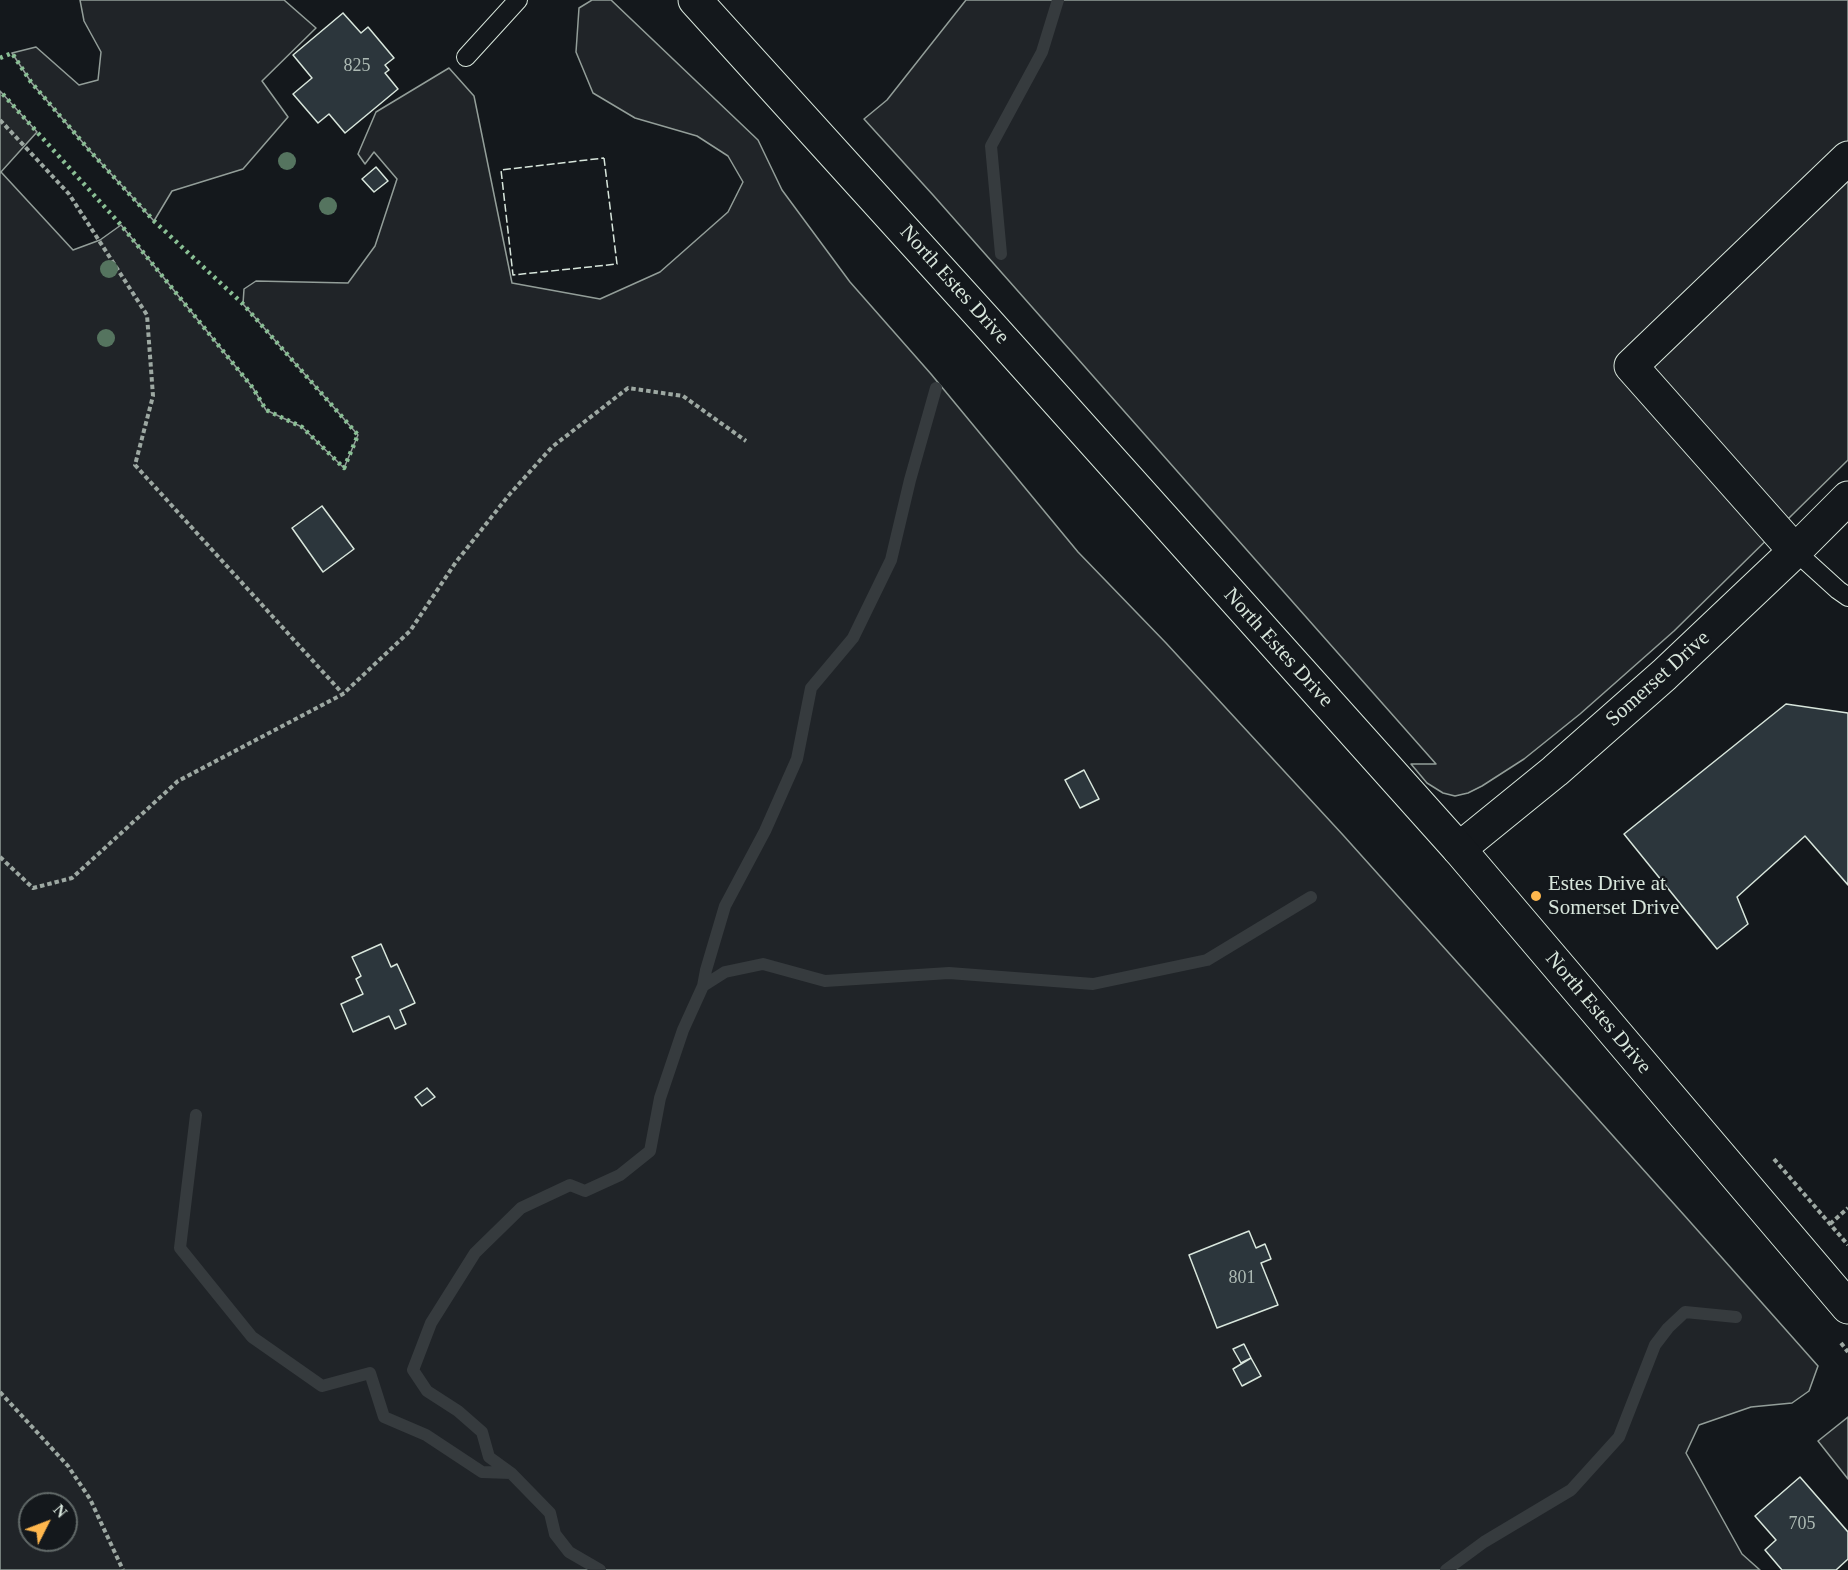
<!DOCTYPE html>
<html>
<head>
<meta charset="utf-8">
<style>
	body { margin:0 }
	#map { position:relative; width:1848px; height:1570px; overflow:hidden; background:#14181c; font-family:"Times New Roman",serif }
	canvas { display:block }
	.north { position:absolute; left:18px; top:1492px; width:60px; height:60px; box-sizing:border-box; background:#14181c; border:2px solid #626a69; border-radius:50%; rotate:48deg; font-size:16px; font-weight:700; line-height:24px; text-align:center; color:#d8e6dc }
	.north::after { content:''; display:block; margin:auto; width:21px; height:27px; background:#ffb74d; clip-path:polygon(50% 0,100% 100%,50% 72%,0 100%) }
</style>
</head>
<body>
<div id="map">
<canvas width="1848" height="1570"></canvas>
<div class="north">N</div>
</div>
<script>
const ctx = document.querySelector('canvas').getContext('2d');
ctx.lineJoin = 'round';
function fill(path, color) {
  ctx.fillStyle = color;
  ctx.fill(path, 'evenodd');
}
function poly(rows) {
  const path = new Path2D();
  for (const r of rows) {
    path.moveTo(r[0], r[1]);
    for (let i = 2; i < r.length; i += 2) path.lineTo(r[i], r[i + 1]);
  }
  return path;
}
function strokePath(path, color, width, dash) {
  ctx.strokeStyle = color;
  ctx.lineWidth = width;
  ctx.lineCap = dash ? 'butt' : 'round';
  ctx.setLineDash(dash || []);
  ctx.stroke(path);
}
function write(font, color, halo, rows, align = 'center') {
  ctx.font = font + ' "Times New Roman",serif';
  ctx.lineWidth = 4.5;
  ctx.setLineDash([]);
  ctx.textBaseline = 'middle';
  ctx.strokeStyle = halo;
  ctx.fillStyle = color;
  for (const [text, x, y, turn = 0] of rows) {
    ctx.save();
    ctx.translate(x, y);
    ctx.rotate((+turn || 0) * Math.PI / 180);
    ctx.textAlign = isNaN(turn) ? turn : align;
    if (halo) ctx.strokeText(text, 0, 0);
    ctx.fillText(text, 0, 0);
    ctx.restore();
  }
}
const green = poly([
	[80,0,284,0,316,28,262,81,288,117,243,169,172,191,154,221,90,151,31,82,12,53,36,47,79,85,98,80,101,52,84,21,80,0],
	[592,0,611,0,758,140,782,190,850,282,931,374,1078,552,1166,643,1343,835,1684,1215,1818,1366,1809,1391,1792,1403,1751,1407,1699,1425,1686,1453,1742,1554,1760,1570,0,1570,0,173,1,172,73,250,100,240,121,225,253,388,266,410,302,427,344,468,358,435,243,304,244,289,256,281,348,283,375,246,397,179,374,152,365,164,358,154,376,112,449,68,474,96,512,283,600,299,660,272,728,212,743,182,728,156,697,136,635,118,593,93,576,52,579,8,592,0],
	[30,1504,66,1504,66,1540,30,1540,30,1504],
	[966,0,1848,0,1848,460,1674,631,1580,714,1524,759,1482,786,1468,793,1455,796,1443,793,1427,783,1411,764,1436,764,933,195,864,119,887,100,966,0],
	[1848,1417,1848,1479,1818,1441,1848,1417]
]);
const parking = poly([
	[0,91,37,132,0,173,0,91]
]);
const stream = poly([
	[1001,254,991,146,1042,52,1058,0],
	[703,986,725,972,763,964,825,981,949,973,1093,984,1207,960,1311,897],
	[196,1115,180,1248,252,1337,322,1386,370,1373,384,1417,426,1435,482,1472,511,1473],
	[600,1570,569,1552,555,1534,550,1513,511,1473,489,1457,482,1432,458,1411,427,1391,413,1370,431,1323,475,1253,521,1208,570,1185,585,1191,620,1175,650,1151,660,1098,683,1030,703,986,706,970,725,906,765,831,797,759,811,688,853,638,891,560,910,480,936,388],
	[1446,1570,1484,1542,1571,1490,1619,1437,1655,1345,1668,1328,1685,1312,1736,1317]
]);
const building = poly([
	[343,13,361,33,368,27,394,58,385,65,389,70,385,73,398,89,345,133,329,114,318,123,293,94,312,78,293,55,343,13],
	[376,167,388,181,374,192,362,179,376,167],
	[322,506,354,549,323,572,292,528,322,506],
	[1786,704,1848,713,1848,885,1805,836,1737,897,1748,924,1717,949,1624,834,1786,704],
	[1084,770,1099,799,1080,808,1065,780,1084,770],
	[381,944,391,967,397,964,415,1003,400,1010,406,1024,395,1029,389,1016,353,1032,341,1004,363,994,356,979,361,976,352,957,381,944],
	[427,1088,435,1097,422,1106,415,1097,427,1088],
	[1249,1231,1256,1248,1265,1244,1271,1259,1261,1263,1278,1305,1217,1328,1189,1255,1249,1231],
	[1244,1344,1251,1358,1241,1363,1233,1349,1244,1344],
	[1251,1358,1261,1376,1242,1386,1233,1369,1251,1358],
	[1800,1477,1848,1532,1848,1559,1836,1570,1782,1570,1765,1550,1776,1540,1755,1516,1800,1477]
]);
const path = poly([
	[0,120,69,194,147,315,153,396,135,465,343,694],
	[0,857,33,888,72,878,178,781,343,694,410,631,456,562,509,495,552,447,628,388,683,396,746,441],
	[1774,1159,1848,1245],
	[1830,1224,1848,1208],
	[1841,1343,1848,1352],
	[0,1392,68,1466,90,1499,123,1570]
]);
const lane = poly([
	[466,57,518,0],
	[1795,551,1838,590,1848,597]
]);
const street = poly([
	[1795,551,1631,366,1848,158],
	[1459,849,1555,771,1664,675,1795,551,1848,498]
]);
const secondary = poly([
	[695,0,986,321,1459,849,1848,1307]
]);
const hedge = poly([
	[0,58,12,53,31,82,90,151,154,221,243,304,358,435,344,468,302,427,266,410,253,388,121,225,0,91]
]);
const fence = poly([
	[604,158,617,264,513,275,501,170,604,158]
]);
const trees = [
	[287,161],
	[328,206],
	[109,269],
	[106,338]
];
const markers = [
	[1536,896,6,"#ffb74d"]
];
const numberNames = [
	["825",357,66],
	["801",1242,1278],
	["705",1802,1524]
];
const streetNames = [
	["North Estes Drive",954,285,48],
	["North Estes Drive",1278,648,48],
	["Somerset Drive",1658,679,-42],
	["North Estes Drive",1598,1013,50]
];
const poiNames = [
	["Estes Drive at",1548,884],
	["Somerset Drive",1548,908]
];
fill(green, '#202428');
strokePath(green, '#939e99', 1.5);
fill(parking, '#24282b');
strokePath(parking, '#939e99', 1.5);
strokePath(stream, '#363b3e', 12);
fill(building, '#2c363c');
strokePath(building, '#d8e6dc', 1.5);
strokePath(lane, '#d8e6dc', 20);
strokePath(street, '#d8e6dc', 35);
strokePath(secondary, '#d8e6dc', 35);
strokePath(path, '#9da8a2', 4, [4.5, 3]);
strokePath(lane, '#14181c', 18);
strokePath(street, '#14181c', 33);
strokePath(secondary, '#14181c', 33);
strokePath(hedge, '#8ac095', 4.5, [3, 4.5]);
strokePath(fence, '#d8e6dc', 1.5, [8, 3]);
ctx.fillStyle = '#55745f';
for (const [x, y] of trees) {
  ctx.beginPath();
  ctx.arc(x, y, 9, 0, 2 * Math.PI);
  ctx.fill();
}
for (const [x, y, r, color] of markers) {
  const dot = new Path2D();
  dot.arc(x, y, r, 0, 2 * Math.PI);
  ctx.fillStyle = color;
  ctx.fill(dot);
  strokePath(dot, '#14181c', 2);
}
write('18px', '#adbab4', null, numberNames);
write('21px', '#d8e6dc', '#14181c', streetNames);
write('21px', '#d8e6dc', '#14181c', poiNames, 'left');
</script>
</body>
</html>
